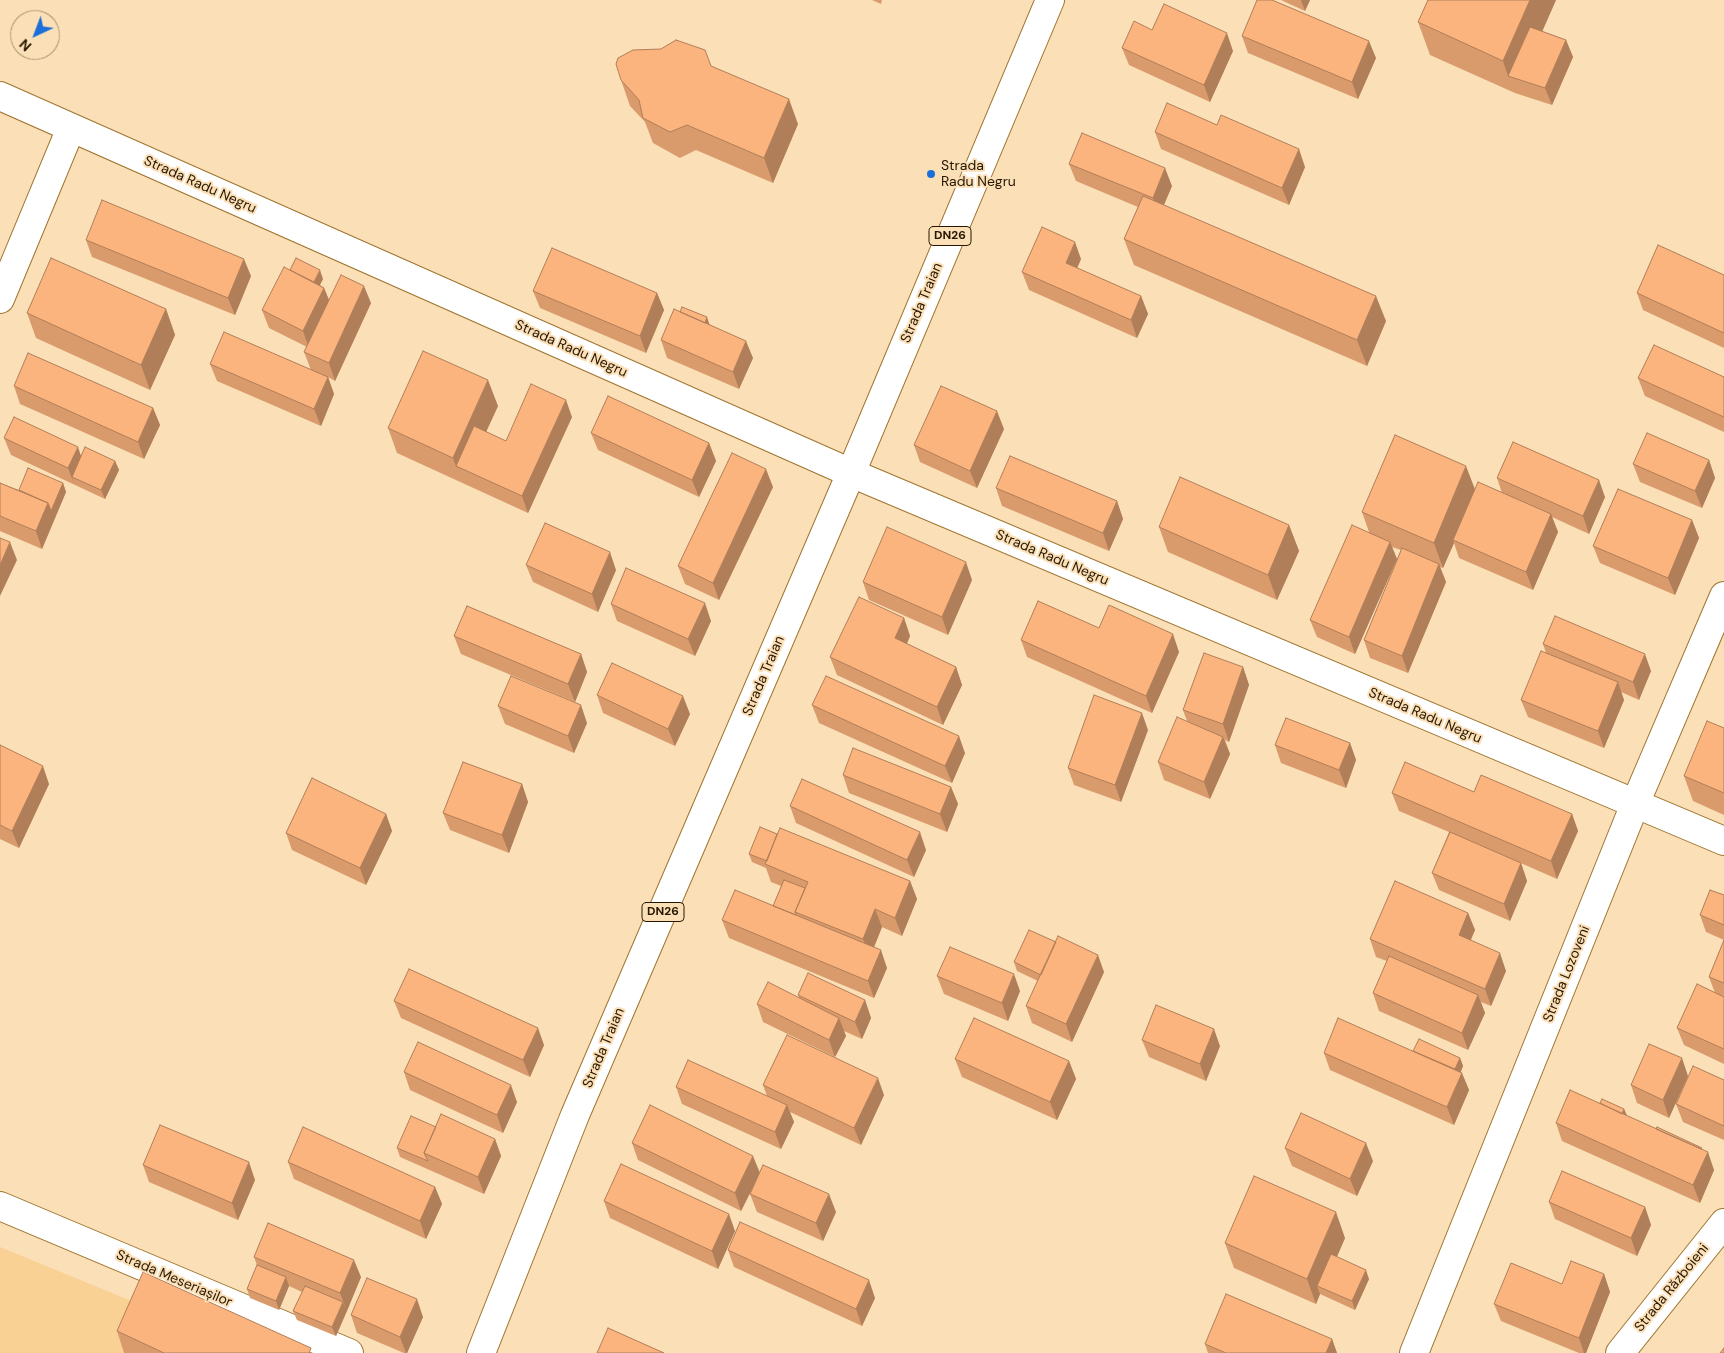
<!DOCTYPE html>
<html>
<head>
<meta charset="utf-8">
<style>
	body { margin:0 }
	#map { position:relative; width:1724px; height:1353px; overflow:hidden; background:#fbdfb7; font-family:"DM Sans",sans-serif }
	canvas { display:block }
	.north { position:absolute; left:10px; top:10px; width:50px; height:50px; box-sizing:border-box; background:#fbdfb7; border:1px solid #a68f6e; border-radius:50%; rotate:223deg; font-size:14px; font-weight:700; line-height:20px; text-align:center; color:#271700 }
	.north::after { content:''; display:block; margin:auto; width:18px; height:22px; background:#1c6fd9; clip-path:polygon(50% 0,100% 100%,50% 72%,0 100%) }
</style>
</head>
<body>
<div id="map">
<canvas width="1724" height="1353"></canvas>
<div class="north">N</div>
</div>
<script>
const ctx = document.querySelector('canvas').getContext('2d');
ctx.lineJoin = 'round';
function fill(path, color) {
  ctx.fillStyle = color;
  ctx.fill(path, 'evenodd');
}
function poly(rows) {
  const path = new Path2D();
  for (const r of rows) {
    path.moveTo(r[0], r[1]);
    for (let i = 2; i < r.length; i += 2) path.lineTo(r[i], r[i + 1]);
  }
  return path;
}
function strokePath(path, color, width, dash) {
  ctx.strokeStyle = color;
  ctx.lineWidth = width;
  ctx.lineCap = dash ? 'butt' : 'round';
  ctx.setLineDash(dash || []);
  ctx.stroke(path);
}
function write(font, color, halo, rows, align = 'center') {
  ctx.font = font + ' "DM Sans",sans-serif';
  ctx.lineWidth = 4;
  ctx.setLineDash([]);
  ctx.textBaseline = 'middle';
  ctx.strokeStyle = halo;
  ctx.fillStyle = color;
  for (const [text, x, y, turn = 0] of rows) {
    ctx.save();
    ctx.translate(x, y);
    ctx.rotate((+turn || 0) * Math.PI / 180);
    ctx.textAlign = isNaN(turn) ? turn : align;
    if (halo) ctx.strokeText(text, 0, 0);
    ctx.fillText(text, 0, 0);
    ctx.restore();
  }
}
const built = poly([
	[0,1247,258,1353,0,1353]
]);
const minor = poly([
	[0,96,851,473,1724,841],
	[0,299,71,128],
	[0,1206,349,1353],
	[1414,1353,1635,804,1724,596],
	[1620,1353,1724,1223]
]);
const major = poly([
	[481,1353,575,1115,851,473,1050,0]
]);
const wall = poly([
	[872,0,882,0,881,4],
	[1281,0,1310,0,1305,11],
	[1428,0,1556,0,1542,31,1566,40,1573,57,1552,105,1515,93,1430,55,1418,22],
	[1152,30,1233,51,1210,102,1129,65,1122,48],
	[1242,36,1376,58,1358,99,1248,53],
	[711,66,798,124,773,183,696,150,680,158,653,143,645,122,630,106,621,80],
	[1155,132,1305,167,1289,205,1161,149],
	[1069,164,1172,186,1164,205,1386,321,1367,366,1134,265,1124,239,1138,207,1076,181],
	[86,240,251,276,235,315,92,257],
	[1081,259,1077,268,1141,296,1148,314,1137,338,1029,290,1022,272],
	[290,270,323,279,320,285,324,288,329,300,371,303,335,381,328,377,334,394,321,426,217,381,210,364,311,370,304,352,307,347,269,328,262,310],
	[1724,275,1724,348,1643,310,1637,293],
	[533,291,657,293,664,310,646,353,540,308],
	[166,309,175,335,150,390,36,338,27,313],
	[710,325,753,358,739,389,667,358,661,340],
	[1724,377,1724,432,1645,396,1638,378],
	[14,386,153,408,160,425,144,459,20,404],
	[498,406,486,432,506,441,572,417,528,513,397,453,388,428],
	[1004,429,977,488,920,462,914,445],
	[591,433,709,443,716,461,699,497,598,450],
	[4,438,81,456,115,461,119,470,105,499,11,455],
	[1709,460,1715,478,1702,508,1640,482,1633,464],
	[1497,478,1605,497,1589,534,1552,517,1558,532,1533,590,1459,558,1454,543,1443,568,1440,567,1446,582,1408,673,1370,658,1364,640,1401,550,1392,547,1397,559,1355,654,1317,637,1310,620,1369,532,1362,512,1475,489,1502,493],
	[0,483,19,490,63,483,66,492,42,549,0,531],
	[773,487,719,600,685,584,678,566],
	[996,488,1117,501,1123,519,1109,551,1002,506],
	[1692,520,1699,538,1675,595,1600,563,1593,546],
	[1289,525,1299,551,1277,600,1168,552,1159,527],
	[526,565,616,570,598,612,533,582],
	[972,580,948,635,869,600,863,582],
	[611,604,711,621,695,656,617,621],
	[904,618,910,636,907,644,956,667,962,685,943,725,837,675,830,657],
	[1099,628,1179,652,1152,713,1027,657,1021,640],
	[454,636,581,654,587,672,575,702,461,654],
	[1543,644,1651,671,1639,700,1621,692,1624,700,1604,748,1528,717,1521,700,1546,653],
	[1243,667,1249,685,1229,742,1225,740,1230,754,1210,799,1164,780,1158,762,1187,721,1183,710],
	[597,695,690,714,675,746,603,713],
	[812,705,965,753,952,783,819,723],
	[498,706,587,723,574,753,505,724],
	[1724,728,1724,815,1693,801,1684,776],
	[1148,730,1121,802,1074,785,1068,768],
	[1350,743,1356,760,1346,788,1281,763,1275,745],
	[0,745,49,784,19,848,0,839],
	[843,775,951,787,958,804,947,832,849,793],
	[522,784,528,802,509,853,450,830,443,813],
	[1474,792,1572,814,1578,831,1557,879,1482,846,1521,863,1527,881,1510,921,1439,890,1432,873,1449,832,1399,811,1392,793],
	[790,806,926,850,914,877,796,823],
	[386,814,392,831,366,885,292,850,286,833],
	[777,834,910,881,917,899,902,936,882,927,874,947,887,968,874,998,729,938,722,920,773,906,781,886,771,882,766,868,752,862,749,854],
	[1724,895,1724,940,1706,932,1700,915],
	[1468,913,1475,930,1471,940,1506,971,1491,1006,1481,1002,1485,1013,1468,1050,1379,1011,1373,993,1387,961,1376,957,1370,939],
	[1724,940,1724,1064,1684,1045,1677,1028,1715,993,1709,977],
	[1014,962,1104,972,1072,1042,1032,1023,1026,1006,1038,981,1017,971],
	[937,976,1020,991,1008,1021,944,994],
	[798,995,865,1000,871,1018,862,1039,844,1031,846,1036,835,1057,763,1022,757,1004,799,998],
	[394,1001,544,1045,530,1077,401,1018],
	[1142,1040,1220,1046,1206,1081,1149,1057],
	[1413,1051,1460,1058,1463,1066,1461,1072,1469,1090,1454,1125,1330,1070,1324,1053],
	[955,1059,1069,1061,1076,1079,1057,1120,962,1077],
	[404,1072,517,1102,503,1133,410,1090],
	[1688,1076,1669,1118,1637,1103,1631,1085],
	[1724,1080,1724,1140,1683,1122,1676,1104],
	[763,1085,884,1095,861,1145,790,1112,794,1122,781,1149,682,1104,676,1087,767,1096],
	[1600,1103,1624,1109,1627,1116,1703,1150,1714,1170,1700,1203,1562,1141,1556,1123],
	[495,1139,501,1156,484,1194,400,1157,397,1148],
	[632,1143,759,1172,836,1212,823,1241,757,1212,750,1194,755,1183,741,1211,638,1160],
	[1285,1148,1373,1161,1357,1196,1292,1166],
	[288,1162,435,1187,442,1204,426,1239,294,1179],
	[143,1165,255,1180,238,1220,149,1182],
	[604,1201,735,1231,718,1269,610,1218],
	[1549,1202,1645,1207,1651,1225,1637,1256,1555,1219],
	[1345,1238,1337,1257,1369,1279,1355,1310,1320,1294,1316,1304,1234,1268,1225,1243],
	[728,1250,875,1298,862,1326,734,1267],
	[254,1257,361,1277,336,1336,297,1320,293,1311,302,1292,289,1286,279,1310,250,1298,247,1289,257,1265],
	[1604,1274,1610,1292,1586,1353,1579,1353,1501,1321,1494,1304,1562,1284],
	[351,1315,423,1317,407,1353,404,1353,357,1333],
	[117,1331,313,1353,124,1353],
	[1332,1339,1337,1353,1208,1353,1205,1344]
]);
const shadedWall = poly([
	[1301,0,1310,0,1305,11],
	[1530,0,1556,0,1521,80,1508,76,1503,61],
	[1227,33,1233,51,1210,102,1204,85],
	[1566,40,1573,57,1552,105,1545,88],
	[1369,41,1376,58,1358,99,1352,82],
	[789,99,798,124,773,183,764,158],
	[1299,149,1305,167,1289,205,1282,188],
	[1165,168,1172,186,1159,216,1153,198],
	[1075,242,1081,259,1072,280,1066,263],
	[244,259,251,276,235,315,228,298],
	[320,270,323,279,314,296,311,288],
	[364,286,371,303,335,381,329,363],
	[324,288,331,305,309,348,303,331],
	[657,293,664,310,646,353,640,336],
	[1141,296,1148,314,1137,338,1131,320],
	[1376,296,1386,321,1367,366,1357,340],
	[166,309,175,335,150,390,141,365],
	[707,317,710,326,702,329],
	[746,341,753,358,739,389,733,372],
	[328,377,334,394,321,426,314,409],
	[488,380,498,406,468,471,456,466,462,483,453,458],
	[566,400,572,417,528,513,522,496],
	[153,408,160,425,144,459,138,442],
	[997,411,1004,429,977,488,970,471],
	[709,443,716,461,699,497,692,480],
	[78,447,84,465,72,477,75,486,68,468],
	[1709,460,1715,478,1702,508,1695,491],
	[115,461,119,470,105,499,101,490],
	[1466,466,1476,492,1453,540,1454,543,1443,568,1434,543],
	[766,469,773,487,719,600,713,583],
	[1599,480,1605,497,1589,534,1583,516],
	[63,483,66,492,42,549,36,531,48,503],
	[1117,501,1123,519,1109,551,1103,533],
	[1551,514,1558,532,1533,590,1526,572],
	[1692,520,1699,538,1675,595,1668,578],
	[1289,525,1299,551,1277,600,1268,575],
	[10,542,17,560,0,596,0,565],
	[1390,542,1397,559,1355,654,1349,637],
	[610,552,616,570,598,612,592,594],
	[966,562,972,580,948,635,942,617],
	[1439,564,1446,582,1408,673,1402,656],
	[705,603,711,621,695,656,688,639],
	[904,618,910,636,901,656,895,638],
	[1173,634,1179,652,1152,713,1146,696],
	[581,654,587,672,575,702,568,684],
	[1645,654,1651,671,1639,700,1633,682],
	[956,667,962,685,943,725,937,707],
	[1243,667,1249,685,1229,742,1223,724],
	[1618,682,1624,700,1604,748,1598,731],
	[683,696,690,714,675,746,668,729],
	[581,705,587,723,574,753,568,736],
	[1142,713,1148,730,1121,802,1115,785],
	[959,736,965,753,952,783,945,766],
	[1223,737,1230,754,1210,799,1204,782],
	[1350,743,1356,760,1346,788,1339,770],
	[43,766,49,784,19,848,12,831],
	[522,784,528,802,509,853,502,835],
	[951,787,958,804,947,832,940,814],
	[386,814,392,831,366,885,360,868],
	[1572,814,1578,831,1557,879,1551,861],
	[920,832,926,850,914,877,907,860],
	[1521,863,1527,881,1510,921,1504,904],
	[910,881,917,899,902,936,895,918],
	[875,909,882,927,870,957,863,939],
	[1468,913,1475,930,1465,952,1459,935],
	[881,950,887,968,874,998,868,981],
	[1500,953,1506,971,1491,1006,1485,989],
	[1098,955,1104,972,1072,1042,1066,1024],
	[1014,974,1020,991,1008,1021,1002,1003],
	[1478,995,1485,1013,1468,1050,1462,1033],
	[865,1000,871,1018,862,1039,855,1022],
	[839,1018,846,1036,835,1057,829,1040],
	[538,1028,544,1045,530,1077,523,1060],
	[1214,1029,1220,1046,1206,1081,1200,1064],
	[1460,1058,1463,1066,1455,1084,1452,1075],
	[1682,1058,1688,1076,1669,1118,1663,1100],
	[1069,1061,1076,1079,1057,1120,1050,1102],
	[1462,1073,1469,1090,1454,1125,1447,1107],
	[878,1078,884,1095,861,1145,854,1128],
	[511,1085,517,1102,503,1133,497,1115],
	[787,1105,794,1122,781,1149,775,1132],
	[1624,1109,1628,1118,1620,1120],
	[495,1139,501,1156,484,1194,478,1177],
	[1366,1143,1373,1161,1357,1196,1350,1179],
	[1708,1152,1714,1170,1700,1203,1693,1185],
	[753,1156,760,1173,741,1211,735,1193],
	[249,1162,255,1180,238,1220,232,1203],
	[435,1187,442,1204,426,1239,420,1221],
	[829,1194,836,1212,823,1241,816,1223],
	[1645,1207,1651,1225,1637,1256,1631,1238],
	[1336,1212,1345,1238,1323,1288,1317,1286,1320,1294,1316,1304,1307,1279],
	[729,1214,735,1231,718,1269,712,1251],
	[354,1260,361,1277,347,1311,340,1293],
	[1366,1270,1369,1279,1355,1310,1352,1301],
	[1604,1274,1610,1292,1586,1353,1584,1353,1579,1338],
	[286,1277,289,1286,279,1310,276,1301],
	[869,1280,875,1298,862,1326,856,1309],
	[417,1299,423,1317,407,1353,406,1353,400,1337],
	[343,1302,347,1311,336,1336,332,1327],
	[1332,1339,1337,1353,1326,1353]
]);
const building = poly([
	[1257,0,1272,0,1369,41,1352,82,1242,36,1257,0],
	[1428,0,1530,0,1503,61,1418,22,1428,0],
	[1164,4,1227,33,1204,85,1122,48,1134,21,1152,30,1164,4],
	[1530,27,1566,40,1545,88,1508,76,1530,27],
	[676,40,705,50,711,66,789,99,764,158,687,125,670,132,643,118,639,100,621,80,616,64,618,58,633,50,661,49,676,40],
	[1167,103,1217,125,1221,115,1299,149,1282,188,1155,132,1167,103],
	[1082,133,1165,168,1153,198,1069,164,1082,133],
	[1143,196,1376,296,1357,340,1124,239,1143,196],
	[102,200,244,259,228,298,86,240,102,200],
	[1042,227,1075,242,1066,263,1141,296,1131,320,1022,272,1042,227],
	[1658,245,1724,275,1724,333,1637,293,1658,245],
	[552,248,657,293,640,336,533,291,552,248],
	[51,258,166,309,141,365,27,313,51,258],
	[296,258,320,270,314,282,290,270,296,258],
	[284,267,324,288,303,331,262,310,284,267],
	[341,275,364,286,329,363,304,352,341,275],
	[682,307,707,317,705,323,680,312,682,307],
	[674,309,746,341,733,372,661,340,674,309],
	[224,332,328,377,314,409,210,364,224,332],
	[1654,345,1724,377,1724,417,1638,378,1654,345],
	[423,351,488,380,453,458,388,428,423,351],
	[28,353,153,408,138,442,14,386,28,353],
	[531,384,566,400,522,496,456,466,474,426,506,441,531,384],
	[941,386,997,411,970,471,914,445,941,386],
	[608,396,709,443,692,480,591,433,608,396],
	[14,417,78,447,68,468,4,438,14,417],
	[1647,433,1709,460,1695,491,1633,464,1647,433],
	[1395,435,1466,466,1434,543,1362,512,1395,435],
	[1513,442,1599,480,1583,516,1497,478,1513,442],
	[85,447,115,461,101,490,72,477,85,447],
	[732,453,766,469,713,583,678,566,732,453],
	[1010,456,1117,501,1103,533,996,488,1010,456],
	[28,468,63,483,51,511,48,503,19,490,28,468],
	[1180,477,1289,525,1268,575,1159,527,1180,477],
	[1478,482,1551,514,1526,572,1453,540,1478,482],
	[0,483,48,503,36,531,0,516,0,483],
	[1618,489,1692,520,1668,578,1593,546,1618,489],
	[545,523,610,552,592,594,526,565,545,523],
	[1352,525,1390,542,1349,637,1310,620,1352,525],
	[887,527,966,562,942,617,863,582,887,527],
	[0,538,10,542,0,565,0,538],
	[1402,548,1439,564,1402,656,1364,640,1402,548],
	[626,568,705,603,688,639,611,604,626,568],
	[859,597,904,618,895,638,956,667,937,707,830,657,859,597],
	[1038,601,1099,628,1109,605,1173,634,1146,696,1021,640,1038,601],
	[467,606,581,654,568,684,454,636,467,606],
	[1555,616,1645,654,1633,682,1543,644,1555,616],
	[1541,651,1618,682,1598,731,1521,700,1541,651],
	[1204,653,1243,667,1223,724,1183,710,1204,653],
	[612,663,683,696,668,729,597,695,612,663],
	[511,676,581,705,568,736,498,706,511,676],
	[826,676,959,736,945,766,812,705,826,676],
	[1094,695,1142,713,1115,785,1068,768,1094,695],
	[1177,717,1223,737,1204,782,1158,762,1177,717],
	[1286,718,1350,743,1339,770,1275,745,1286,718],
	[1707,721,1724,728,1724,793,1684,776,1707,721],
	[0,745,43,766,12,831,0,825,0,745],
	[853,748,951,787,940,814,843,775,853,748],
	[463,762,522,784,502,835,443,813,463,762],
	[1405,762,1474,792,1481,775,1572,814,1551,861,1392,793,1405,762],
	[312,778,386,814,360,868,286,833,312,778],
	[802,779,920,832,907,860,790,806,802,779],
	[760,827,777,834,767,861,749,854,760,827],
	[780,828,910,881,895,918,875,909,863,939,795,912,808,882,765,864,780,828],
	[1450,832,1521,863,1504,904,1432,873,1450,832],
	[784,880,805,888,795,912,796,915,773,906,784,880],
	[1395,881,1468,913,1459,935,1500,953,1485,989,1370,939,1395,881],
	[735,890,881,950,868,981,722,920,735,890],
	[1710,890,1724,895,1724,925,1700,915,1710,890],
	[1029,930,1056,942,1041,975,1014,962,1029,930],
	[1058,936,1098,955,1066,1024,1026,1006,1058,936],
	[1724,940,1724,983,1709,977,1724,940],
	[950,947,1014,974,1002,1003,937,976,950,947],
	[1389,956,1478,995,1462,1033,1373,993,1389,956],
	[409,969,538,1028,523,1060,394,1001,409,969],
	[808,973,865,1000,855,1022,798,995,808,973],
	[768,982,839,1018,829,1040,757,1004,768,982],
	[1697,984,1724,997,1724,1049,1677,1028,1697,984],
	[1156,1005,1214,1029,1200,1064,1142,1040,1156,1005],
	[974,1018,1069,1061,1050,1102,955,1059,974,1018],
	[1338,1018,1462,1073,1447,1107,1324,1053,1338,1018],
	[787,1035,878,1078,854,1128,763,1085,787,1035],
	[1419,1039,1460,1058,1455,1069,1413,1051,1419,1039],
	[418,1042,511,1085,497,1115,404,1072,418,1042],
	[1649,1044,1682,1058,1663,1100,1631,1085,1649,1044],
	[688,1060,787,1105,775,1132,676,1087,688,1060],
	[1693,1066,1724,1080,1724,1126,1676,1104,1693,1066],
	[1570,1090,1708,1152,1693,1185,1556,1123,1570,1090],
	[1602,1099,1624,1109,1622,1114,1600,1103,1602,1099],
	[650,1105,753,1156,735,1193,632,1143,650,1105],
	[1301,1113,1366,1143,1350,1179,1285,1148,1301,1113],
	[441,1114,495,1139,478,1177,424,1153,441,1114],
	[411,1116,436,1127,424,1153,428,1161,397,1148,411,1116],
	[160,1125,249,1162,232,1203,143,1165,160,1125],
	[303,1127,435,1187,420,1221,288,1162,303,1127],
	[1657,1127,1702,1148,1701,1149,1656,1129,1657,1127],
	[621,1164,729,1214,712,1251,604,1201,621,1164],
	[763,1165,829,1194,816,1223,750,1194,763,1165],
	[1562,1171,1645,1207,1631,1238,1549,1202,1562,1171],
	[1254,1176,1336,1212,1307,1279,1225,1243,1254,1176],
	[740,1222,869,1280,856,1309,728,1250,740,1222],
	[268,1223,354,1260,340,1293,254,1257,268,1223],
	[1331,1254,1366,1270,1352,1301,1317,1286,1331,1254],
	[1571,1261,1604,1274,1579,1338,1494,1304,1511,1263,1562,1284,1571,1261],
	[257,1265,286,1277,276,1301,247,1289,257,1265],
	[143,1272,311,1348,309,1353,164,1353,117,1331,143,1272],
	[367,1278,417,1299,400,1337,351,1315,367,1278],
	[305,1286,343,1302,332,1327,293,1311,305,1286],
	[1226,1294,1332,1339,1326,1353,1226,1353,1205,1344,1226,1294],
	[608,1328,664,1353,597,1353,608,1328],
	[1724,1348,1724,1353,1720,1353,1724,1348]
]);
const markers = [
	[931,174,5,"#1c6fd9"]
];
const shields = [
	[950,236,42],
	[663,912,42]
];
const shieldNames = [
	["DN26",950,236],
	["DN26",663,912]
];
const poiNames = [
	["Strada",941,166],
	["Radu Negru",941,182]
];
const streetNames = [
	["Strada Radu Negru",200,185,24],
	["Strada Traian",922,303,-67],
	["Strada Radu Negru",571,349,24],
	["Strada Radu Negru",1052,558,23],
	["Strada Traian",764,676,-67],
	["Strada Radu Negru",1425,716,23],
	["Strada Lozoveni",1567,974,-68],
	["Strada Traian",604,1048,-67],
	["Strada Meseriașilor",174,1279,23],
	["Strada Războieni",1672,1288,-51]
];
fill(built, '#f9d195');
strokePath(minor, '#9f752f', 30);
strokePath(major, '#9f752f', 30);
strokePath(minor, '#fff', 28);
strokePath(major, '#fff', 28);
fill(wall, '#d99b6c');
fill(shadedWall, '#b07e58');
fill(building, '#fcb47e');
strokePath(building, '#b07e58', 1);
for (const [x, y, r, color] of markers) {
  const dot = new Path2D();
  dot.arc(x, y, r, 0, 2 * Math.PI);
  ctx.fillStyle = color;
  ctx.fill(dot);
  strokePath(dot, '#fbdfb7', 2);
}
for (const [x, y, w] of shields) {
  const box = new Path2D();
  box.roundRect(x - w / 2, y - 9.5, w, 19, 4);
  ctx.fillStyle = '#fbdfb7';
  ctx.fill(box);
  strokePath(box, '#271700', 1);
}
write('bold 12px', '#271700', null, shieldNames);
write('14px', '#271700', '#fbdfb7', poiNames, 'left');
write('14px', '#271700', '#fbdfb7', streetNames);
</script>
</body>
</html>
